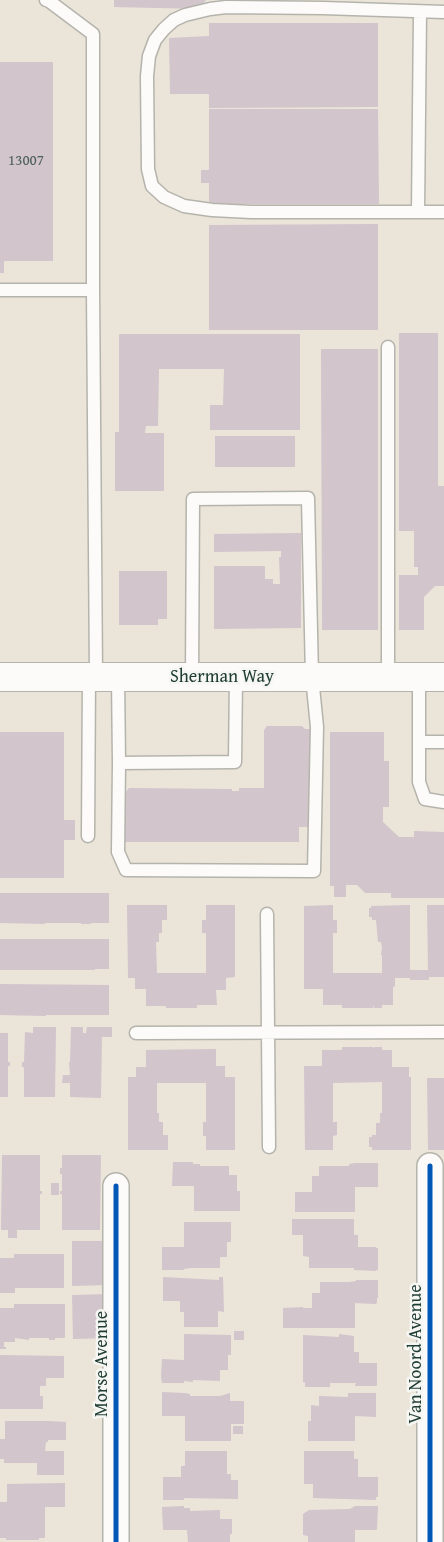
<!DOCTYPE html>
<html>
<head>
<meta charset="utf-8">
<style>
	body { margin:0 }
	canvas { display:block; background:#eae4d9 }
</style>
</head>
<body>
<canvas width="444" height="1542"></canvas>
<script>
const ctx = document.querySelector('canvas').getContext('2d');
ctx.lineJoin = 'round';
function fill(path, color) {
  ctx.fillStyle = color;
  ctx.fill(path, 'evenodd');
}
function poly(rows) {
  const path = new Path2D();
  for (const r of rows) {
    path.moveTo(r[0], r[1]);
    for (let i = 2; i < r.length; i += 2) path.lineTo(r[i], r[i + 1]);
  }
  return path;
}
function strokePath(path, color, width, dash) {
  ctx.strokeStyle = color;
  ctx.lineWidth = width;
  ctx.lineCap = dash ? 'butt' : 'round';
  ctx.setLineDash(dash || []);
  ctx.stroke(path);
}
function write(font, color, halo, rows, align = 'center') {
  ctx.font = font + ' "Gentium Book Plus",serif';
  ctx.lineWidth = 5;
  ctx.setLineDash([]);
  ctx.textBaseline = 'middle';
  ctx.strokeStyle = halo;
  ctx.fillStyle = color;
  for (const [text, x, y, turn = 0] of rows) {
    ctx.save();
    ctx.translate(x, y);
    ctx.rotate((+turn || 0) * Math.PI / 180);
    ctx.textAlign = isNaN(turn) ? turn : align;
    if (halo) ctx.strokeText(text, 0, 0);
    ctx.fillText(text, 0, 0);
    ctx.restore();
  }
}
const building = poly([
	[114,0,206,0,199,9,114,7],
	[209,23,378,23,378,107,209,108,209,94,170,94,169,38,209,36],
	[0,62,53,62,53,261,4,261,4,273,0,273],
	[209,109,378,109,379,204,209,204,209,183,201,183,201,170,209,170],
	[378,224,378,330,209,330,209,225],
	[399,333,438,333,438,486,444,486,444,586,435,586,424,597,424,630,399,630,399,575,418,575,418,567,414,567,414,531,399,531],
	[119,334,300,334,300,430,210,430,210,405,223,405,224,369,159,369,158,426,146,426,145,433,164,433,164,491,115,491,115,432,119,432],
	[321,349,378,349,378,630,322,630],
	[215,436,295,436,295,467,215,467],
	[301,533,301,628,214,629,214,566,265,566,265,579,273,579,273,584,280,584,279,557,281,557,281,551,214,552,214,534],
	[119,571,167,571,167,619,158,619,158,625,119,625],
	[267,726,302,726,305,729,313,729,313,827,299,827,299,842,125,842,125,793,129,788,232,789,232,791,239,791,239,788,264,788,264,730],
	[0,732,64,732,64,820,75,820,75,840,64,840,64,878,0,878],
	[330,732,384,732,384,761,389,761,389,807,383,807,383,822,399,837,414,837,414,831,444,832,444,898,391,898,391,893,365,893,357,885,346,885,346,897,334,897,334,886,330,886],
	[0,893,109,893,109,923,91,923,91,924,81,924,81,923,45,923,45,924,0,923],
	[127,905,167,905,167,920,162,920,162,933,159,933,159,942,156,942,157,973,206,973,206,933,202,933,202,920,206,920,206,905,235,905,235,977,226,978,226,990,216,990,217,1005,197,1005,197,1008,166,1008,166,1006,146,1006,146,989,135,989,135,978,128,978],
	[333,905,333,920,337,920,337,933,333,933,333,973,382,973,382,955,381,955,382,947,381,942,378,942,376,920,372,920,372,917,369,917,369,908,371,908,371,906,410,905,410,970,428,970,427,905,444,905,444,977,429,977,429,980,410,980,410,978,395,978,395,986,393,987,393,1005,382,1005,382,1008,374,1008,374,1005,373,1008,342,1008,342,1005,323,1005,323,989,304,989,304,906],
	[0,939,109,939,109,969,95,969,95,970,0,970],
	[0,984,109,985,109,1015,46,1015,46,1016,0,1015],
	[33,1027,56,1027,55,1097,24,1097,24,1067,22,1067,22,1062,24,1062,25,1032,33,1033],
	[71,1027,83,1027,83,1033,86,1033,87,1027,112,1027,112,1037,102,1037,101,1098,70,1097,70,1083,62,1083,63,1075,70,1075,69,1062,70,1062],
	[0,1033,8,1033,8,1062,10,1062,10,1066,8,1066,8,1097,0,1097],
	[342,1047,373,1047,373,1049,374,1047,382,1047,382,1050,392,1050,392,1067,409,1067,409,1077,411,1077,411,1150,372,1150,372,1147,369,1147,369,1137,372,1137,372,1135,376,1135,376,1123,380,1123,380,1113,382,1113,382,1082,333,1083,333,1122,337,1122,337,1135,333,1136,333,1150,305,1150,304,1066,322,1066,322,1050,342,1050],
	[216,1049,216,1066,225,1066,225,1077,235,1077,235,1150,206,1150,206,1136,203,1136,203,1122,206,1122,206,1083,157,1083,157,1113,159,1113,159,1122,163,1122,163,1135,168,1135,168,1150,128,1150,128,1077,136,1077,136,1067,146,1067,146,1050],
	[427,1078,444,1078,444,1150,428,1150],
	[2,1155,40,1155,40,1191,42,1191,42,1194,40,1194,40,1230,17,1230,17,1238,8,1238,8,1230,1,1230],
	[62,1155,101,1155,100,1230,62,1230,62,1194,60,1194,60,1191,62,1191,62,1174,60,1174,60,1168,62,1168],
	[173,1162,193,1162,193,1164,200,1164,200,1166,229,1166,229,1175,237,1175,237,1191,240,1191,240,1211,194,1211,194,1186,172,1186],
	[355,1163,378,1163,378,1187,355,1187,355,1212,295,1212,295,1192,312,1192,312,1176,319,1176,319,1166,349,1166,349,1164],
	[51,1183,59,1183,59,1195,51,1195],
	[292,1219,354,1219,354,1235,358,1235,358,1247,376,1247,376,1248,378,1248,378,1269,376,1271,354,1270,354,1268,309,1268,309,1257,303,1256,303,1235,292,1235],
	[184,1222,231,1222,231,1242,227,1242,227,1257,220,1257,220,1268,190,1268,184,1269,184,1270,162,1270,162,1247,184,1247],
	[72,1241,108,1241,108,1285,72,1286],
	[14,1254,64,1254,64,1288,15,1288,15,1293,0,1293,0,1258,14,1258],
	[163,1277,219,1280,219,1277,223,1277,224,1312,218,1311,218,1327,184,1327,184,1312,180,1312,180,1301,163,1301],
	[356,1280,378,1280,378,1298,377,1298,377,1303,375,1304,355,1303,355,1328,283,1328,283,1308,303,1307,303,1308,312,1308,312,1293,320,1293,320,1282,349,1282,356,1281],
	[109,1294,110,1338,73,1339,72,1295],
	[14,1304,65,1304,65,1338,55,1338,55,1340,49,1340,49,1338,29,1338,29,1340,15,1338,15,1342,4,1342,4,1347,6,1347,6,1349,0,1349,0,1308,14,1308],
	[234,1331,244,1331,244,1340,234,1340],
	[184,1334,231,1335,231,1355,228,1355,228,1370,220,1370,220,1381,193,1380,193,1382,184,1381,184,1383,162,1383,161,1377,162,1359,184,1360],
	[339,1334,354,1336,354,1352,359,1352,359,1363,377,1363,377,1386,355,1386,356,1383,330,1383,330,1387,305,1387,305,1382,303,1382,303,1335,339,1337],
	[0,1355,64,1356,64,1378,46,1378,46,1386,40,1386,40,1396,43,1396,43,1409,0,1409],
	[162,1392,184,1393,190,1394,190,1396,220,1396,230,1393,230,1401,244,1401,244,1424,231,1424,231,1441,185,1441,185,1416,162,1416],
	[348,1393,376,1393,376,1417,355,1416,355,1441,308,1441,308,1421,311,1421,311,1405,319,1406,319,1396,348,1397],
	[5,1421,48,1421,66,1422,66,1440,48,1440,48,1442,46,1442,45,1451,64,1451,64,1475,37,1475,37,1463,4,1463,4,1459,0,1459,0,1439,5,1439],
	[233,1426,243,1426,243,1434,233,1434],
	[185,1451,227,1451,227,1474,231,1474,231,1480,238,1480,238,1499,184,1498,184,1500,163,1500,163,1477,181,1477,181,1466,185,1466],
	[304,1451,354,1451,354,1459,358,1459,358,1477,378,1477,378,1497,376,1497,376,1500,313,1498,313,1484,304,1484],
	[65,1483,65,1507,45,1507,45,1538,39,1538,39,1540,6,1540,6,1538,0,1538,0,1502,7,1502,7,1484],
	[184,1506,184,1508,190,1508,190,1511,220,1510,220,1519,232,1519,232,1534,230,1534,230,1542,188,1542,187,1530,163,1530,162,1507],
	[355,1506,378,1506,377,1530,355,1530,355,1542,308,1542,308,1536,303,1535,303,1514,309,1510,350,1509]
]);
const service = poly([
	[420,13,418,212,444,212],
	[418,212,251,212,212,210,184,206,164,197,152,186,148,169,147,76,149,56,155,40,164,29,174,20,185,15,210,9,226,7,323,8,444,12],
	[0,290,93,290,93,34,49,1,46,0],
	[93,290,96,677],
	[388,347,388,677],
	[118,677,119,763,235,762,236,677],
	[419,677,419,782,425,799,444,802],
	[419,742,444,742],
	[119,763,118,852,126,870,314,871,317,727,312,677,308,498,193,499,192,677],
	[88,836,89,677],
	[267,914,269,1147],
	[136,1033,444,1032]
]);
const minor = poly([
	[430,1166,430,1542],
	[116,1186,116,1542]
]);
const primary = poly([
	[0,677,444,677]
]);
const cycleway = poly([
	[430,1166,430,1542],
	[116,1186,116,1542]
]);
const numberNames = [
	["13007",26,161]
];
const streetNames = [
	["Sherman Way",222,677],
	["Van Noord Avenue",416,1354,-90],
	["Morse Avenue",102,1364,-90]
];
fill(building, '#d3c5cc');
strokePath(service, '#b5b4ac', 15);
strokePath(minor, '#b5b4ac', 28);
strokePath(primary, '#b5b4ac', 30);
strokePath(service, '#fcfbf9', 12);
strokePath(minor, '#fcfbf9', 25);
strokePath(primary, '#fcfbf9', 28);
strokePath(cycleway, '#0057b8', 5);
write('15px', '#4c5f5a', null, numberNames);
write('18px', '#1f3d34', '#f6f6f2', streetNames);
</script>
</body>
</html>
